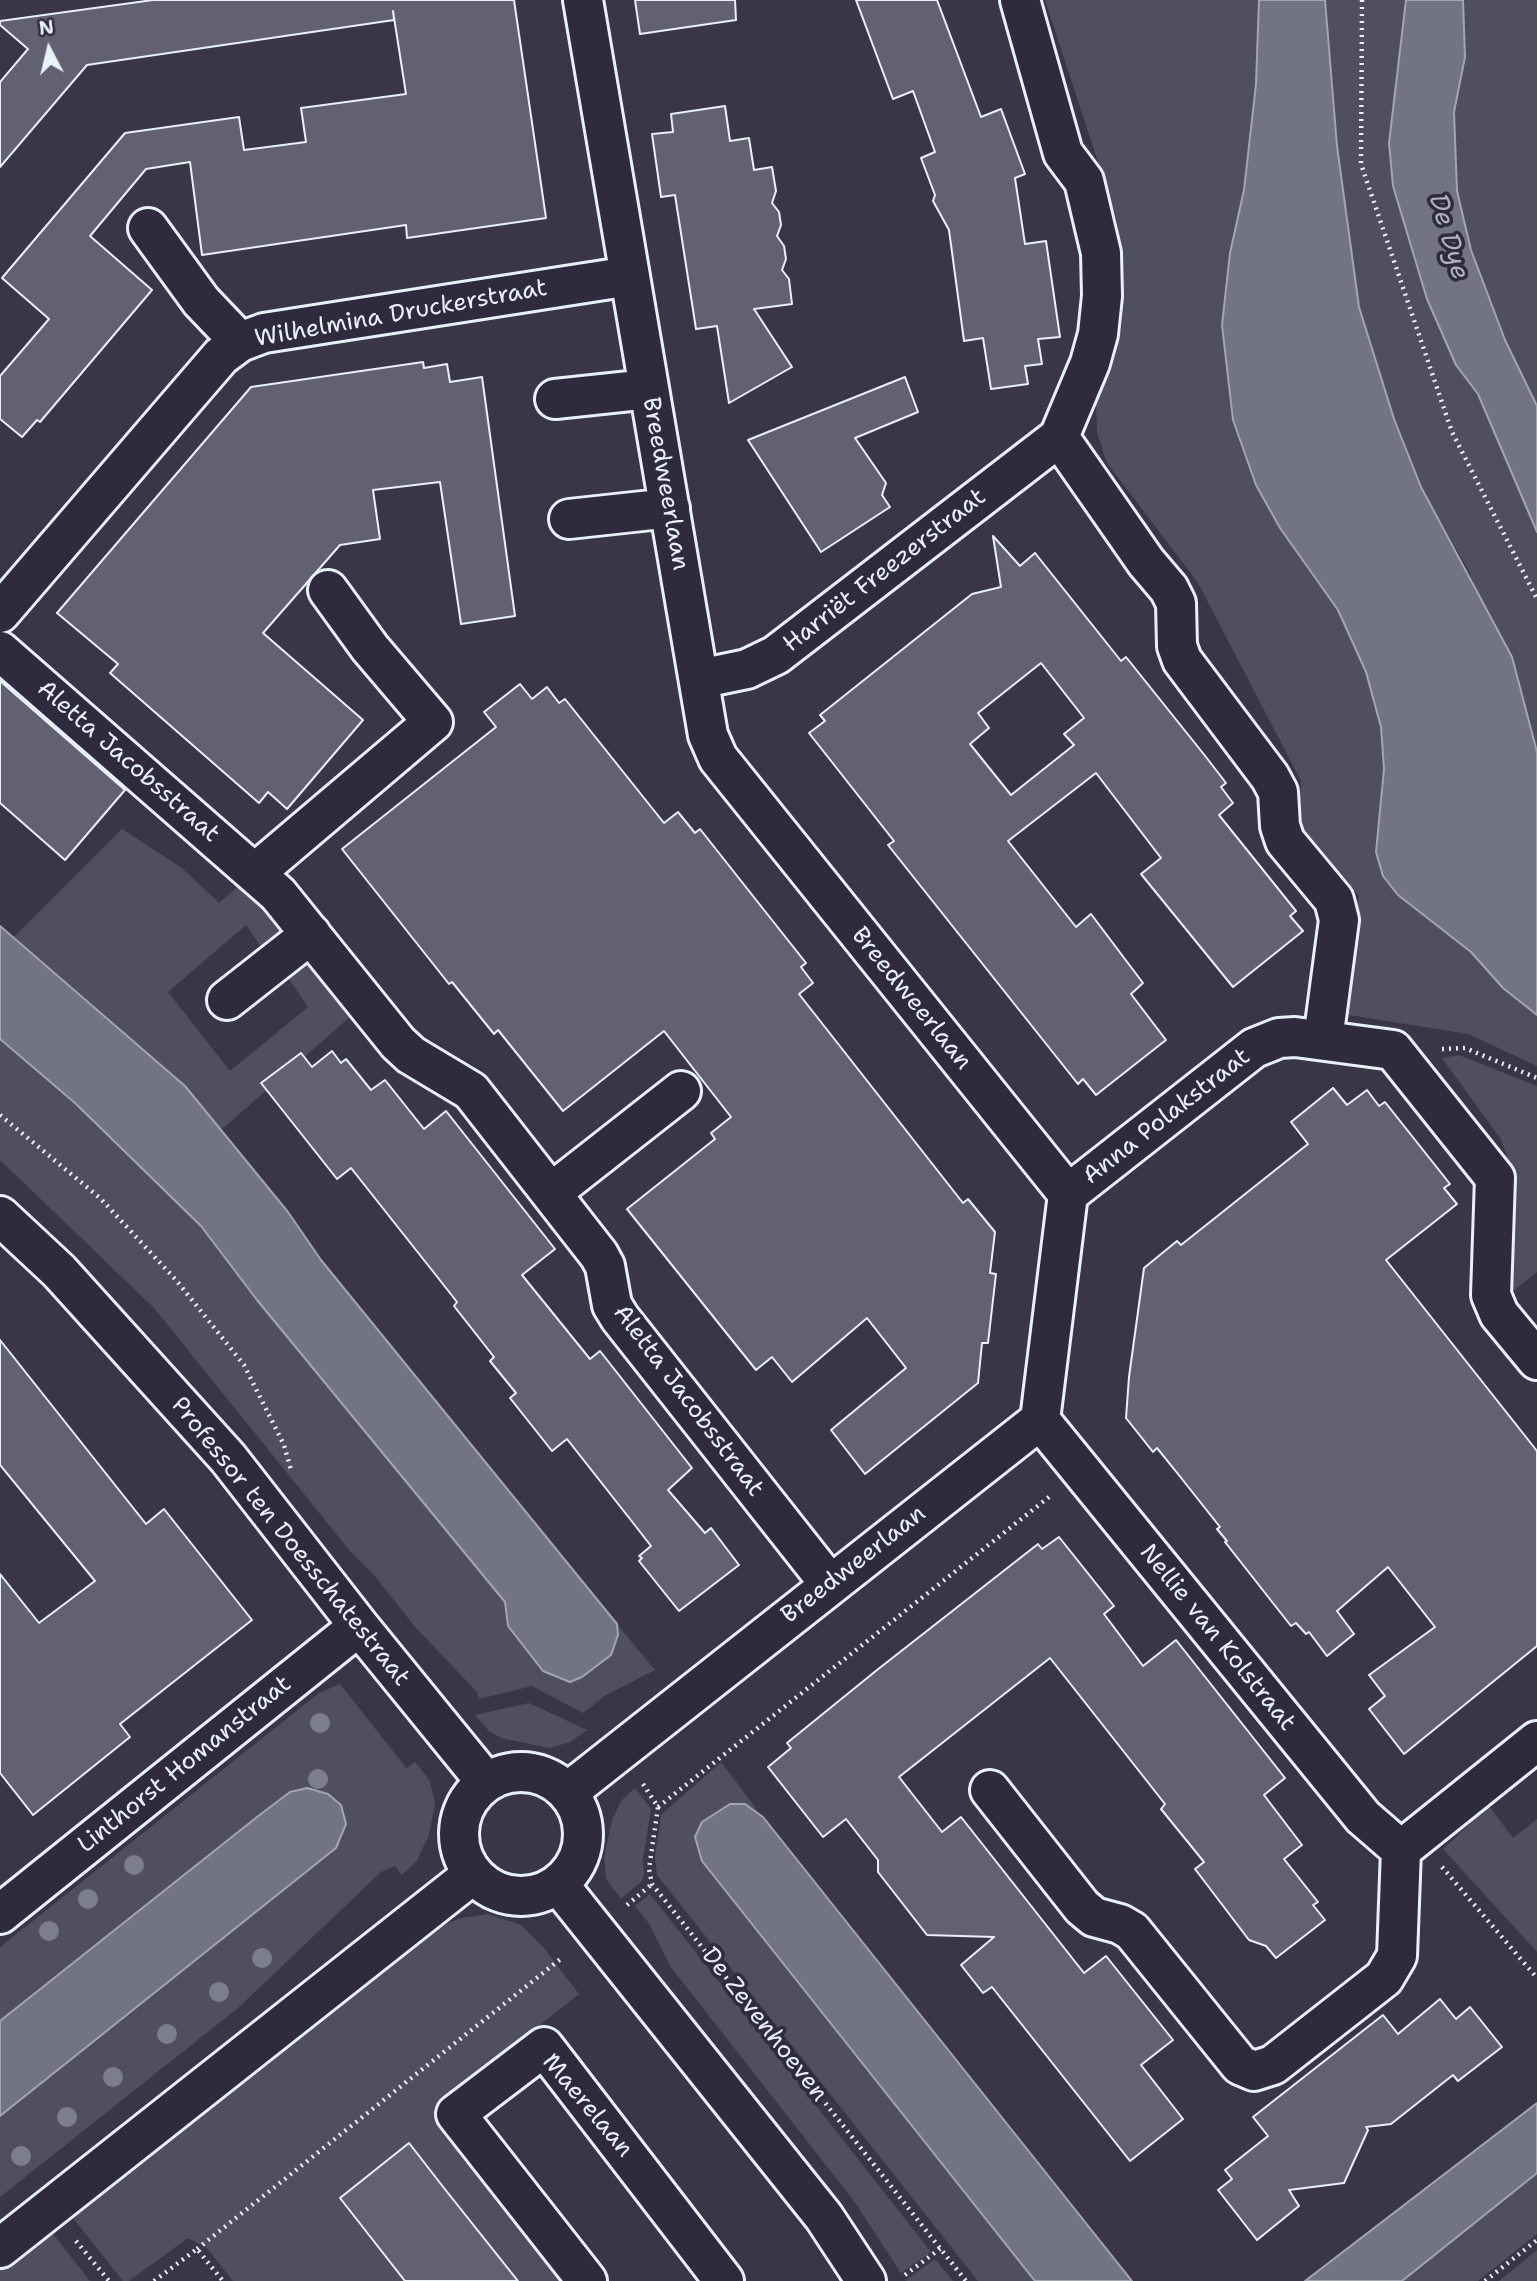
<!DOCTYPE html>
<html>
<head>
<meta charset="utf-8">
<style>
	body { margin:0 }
	#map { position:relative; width:1537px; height:2281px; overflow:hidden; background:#3a3648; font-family:"Shantell Sans",sans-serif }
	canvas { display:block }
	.north { position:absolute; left:14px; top:14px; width:70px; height:70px; -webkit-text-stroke:5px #2f2a3d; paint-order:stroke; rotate:353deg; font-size:19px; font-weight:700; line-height:28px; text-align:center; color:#e8f1f8 }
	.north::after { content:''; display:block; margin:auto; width:24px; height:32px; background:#e8f1f8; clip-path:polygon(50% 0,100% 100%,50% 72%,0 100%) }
</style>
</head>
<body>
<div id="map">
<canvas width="1537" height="2281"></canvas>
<div class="north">N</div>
</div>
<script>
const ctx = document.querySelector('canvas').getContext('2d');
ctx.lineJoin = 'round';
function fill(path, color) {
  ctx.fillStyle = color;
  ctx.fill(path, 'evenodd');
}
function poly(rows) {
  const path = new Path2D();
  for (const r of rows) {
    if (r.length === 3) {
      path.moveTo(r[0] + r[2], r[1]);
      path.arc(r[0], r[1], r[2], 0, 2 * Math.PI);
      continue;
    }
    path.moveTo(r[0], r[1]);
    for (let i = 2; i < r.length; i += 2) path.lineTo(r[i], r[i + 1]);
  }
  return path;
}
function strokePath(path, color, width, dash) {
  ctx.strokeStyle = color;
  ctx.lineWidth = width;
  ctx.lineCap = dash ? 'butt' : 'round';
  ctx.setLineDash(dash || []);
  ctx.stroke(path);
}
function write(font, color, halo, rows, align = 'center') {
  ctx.font = font + ' "Shantell Sans",sans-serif';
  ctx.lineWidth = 7;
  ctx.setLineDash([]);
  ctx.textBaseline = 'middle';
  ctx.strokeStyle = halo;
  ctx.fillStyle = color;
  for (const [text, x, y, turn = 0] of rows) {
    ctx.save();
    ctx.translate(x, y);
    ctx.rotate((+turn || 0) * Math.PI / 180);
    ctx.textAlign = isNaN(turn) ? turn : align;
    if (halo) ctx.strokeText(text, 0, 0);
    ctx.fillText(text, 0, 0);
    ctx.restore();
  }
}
const green = poly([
	[1045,0,1259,0,1256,84,1244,190,1230,253,1222,325,1233,420,1315,573,1338,610,1366,672,1381,726,1398,895,1471,952,1503,988,1537,1015,1537,1066,1468,1034,1337,1013,1359,896,1299,824,1301,781,1198,583,1107,463,1097,433,1096,402,1111,371,1122,325,1117,220],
	[1325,0,1406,0,1389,143,1456,365,1478,394,1537,532,1537,752,1469,571,1421,488,1394,419,1359,307,1337,146],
	[1463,0,1537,0,1537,406,1505,340,1471,250,1457,191,1454,112,1465,57],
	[122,829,182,868,219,903,243,882,285,933,264,951,246,925,168,992,230,1071,308,1007,289,979,306,960,351,1016,221,1130,184,1086,13,938],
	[0,1039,75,1103,201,1226,257,1300,505,1602,508,1626,618,1636,617,1624,655,1670,606,1695,583,1713,532,1686,479,1699,477,1692,416,1628,374,1575,350,1551,154,1308,0,1160],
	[1459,1055,1537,1086,1537,1272,1512,1292,1507,1280,1513,1171,1500,1138,1442,1058],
	[340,1684,404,1765,407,1768,415,1762,430,1781,435,1804,429,1835,416,1862,402,1875,395,1866,381,1872,238,2008,0,2197,0,2116,336,1848,343,1836,340,1805,328,1794,290,1792,0,2021,0,1947,319,1693],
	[529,1703,587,1730,570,1742,550,1748,501,1738,489,1731,475,1715],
	[721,1762,758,1811,745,1804,702,1861,1035,2281,978,2281,657,1875,655,1858,661,1815],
	[635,1788,651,1809,643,1860,644,1875,641,1882,621,1899,606,1879,604,1857,612,1820,621,1801],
	[1489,1806,1513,1838,1537,1819,1537,1952,1443,1849],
	[650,1894,931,2252,901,2273,854,2201,670,1966,648,1922,635,1906],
	[488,1914,521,1925,543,1947,579,1994,433,2109,564,2281,233,2281,207,2248,188,2238,129,2281,123,2281,69,2213,416,1937,461,1918],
	[1537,2173,1537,2234,1478,2281,1402,2281],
	[49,2229,90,2281,0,2281,0,2269],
	[1537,2250,1537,2281,1499,2281],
	[935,2259,953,2281,907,2281,906,2280]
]);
const water = poly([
	[1259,0,1325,0,1337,146,1359,307,1394,419,1421,487,1512,657,1537,752,1537,1015,1503,988,1471,952,1398,895,1383,876,1376,852,1384,769,1381,727,1366,672,1338,610,1280,528,1256,485,1233,420,1222,325,1230,253,1244,190,1256,84,1259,0],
	[1406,0,1463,0,1465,57,1454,112,1457,191,1471,250,1505,340,1537,406,1537,532,1478,394,1456,365,1427,299,1393,186,1389,143,1406,0],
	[0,926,185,1086,288,1212,321,1260,617,1624,618,1635,611,1655,582,1677,570,1682,543,1671,508,1626,505,1602,257,1300,201,1226,75,1103,0,1039,0,926],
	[307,1788,328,1794,341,1805,346,1824,336,1848,0,2116,0,2021,257,1817,290,1792,307,1788],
	[730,1804,745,1804,763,1817,1132,2281,1035,2281,702,1861,695,1837,702,1822,730,1804],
	[1537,2103,1537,2173,1402,2281,1305,2281,1537,2103]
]);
const building = poly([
	[153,0,514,0,546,218,407,238,406,225,202,255,190,162,146,169,90,236,152,290,40,422,37,420,22,437,0,419,0,376,49,319,2,278,125,133,239,117,244,150,306,142,301,108,406,94,393,11,394,20,87,65,0,167,0,82,28,49,0,25,0,21,153,0],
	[635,0,735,0,736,20,640,34,635,0],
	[856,0,937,0,981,117,1001,109,1025,174,1015,178,1025,244,1046,241,1060,337,1038,339,1042,364,1025,366,1028,384,991,389,983,338,964,341,949,230,933,201,935,195,921,158,935,152,913,91,893,99,856,0],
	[725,106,730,141,749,138,754,170,772,167,776,191,772,203,779,212,781,225,777,236,784,246,786,259,782,270,789,279,792,304,754,309,792,367,729,403,717,326,696,329,675,195,661,197,652,134,673,132,671,114,725,106],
	[423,362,424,368,447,364,450,382,482,377,515,616,461,624,440,482,373,490,380,539,340,545,263,633,363,720,287,809,268,792,259,803,110,673,118,664,57,613,251,387,423,362],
	[905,377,918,412,855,438,886,483,882,495,890,507,821,552,748,440,905,377],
	[993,536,1020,566,1035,553,1121,661,1126,657,1206,757,1226,783,1221,787,1233,803,1219,815,1296,911,1290,916,1303,931,1233,987,1141,874,1161,858,1096,773,1008,841,1076,927,1091,914,1143,983,1131,994,1166,1040,1096,1095,1083,1079,1078,1084,888,845,894,841,809,733,825,721,820,715,972,594,1001,587,993,536],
	[1041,663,1084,718,1064,734,1074,745,1011,795,970,744,989,728,978,713,1041,663],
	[0,681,125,790,65,860,0,803,0,681],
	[520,684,532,699,547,687,559,703,565,699,664,823,678,812,695,833,700,829,806,963,801,967,813,983,799,994,963,1203,968,1199,995,1232,990,1273,996,1274,988,1343,982,1343,978,1383,865,1474,831,1430,906,1368,867,1318,792,1382,772,1357,756,1370,627,1209,715,1139,711,1133,731,1117,664,1031,563,1111,498,1030,494,1034,452,982,449,984,342,849,496,727,484,712,520,684],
	[332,1051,341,1063,346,1059,371,1090,385,1080,424,1129,446,1111,555,1249,522,1275,590,1359,600,1351,692,1468,668,1490,705,1533,711,1528,739,1565,679,1611,639,1561,642,1558,639,1556,651,1546,630,1519,567,1439,552,1451,510,1398,516,1393,490,1361,494,1357,454,1306,457,1302,435,1274,351,1168,337,1179,261,1083,301,1053,312,1067,332,1051],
	[1333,1088,1347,1105,1367,1090,1379,1106,1385,1102,1450,1184,1444,1188,1457,1204,1386,1260,1537,1451,1537,1646,1404,1754,1369,1709,1385,1696,1369,1675,1435,1627,1388,1567,1337,1611,1354,1634,1327,1656,1309,1632,1306,1634,1296,1623,1291,1626,1225,1542,1227,1541,1217,1529,1220,1527,1178,1474,1157,1448,1153,1452,1126,1418,1129,1377,1144,1268,1177,1241,1181,1245,1308,1144,1291,1122,1333,1088],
	[0,1340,146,1524,164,1509,252,1620,120,1724,130,1737,33,1815,0,1773,0,1574,39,1623,95,1581,0,1465,0,1340],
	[1059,1537,1114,1606,1104,1614,1143,1666,1176,1640,1285,1778,1264,1795,1302,1845,1284,1859,1318,1902,1313,1905,1325,1920,1276,1958,1266,1946,1249,1940,1195,1869,1204,1862,1161,1809,1165,1804,1050,1658,899,1777,942,1832,961,1817,1084,1973,1106,1956,1173,2040,1141,2065,1183,2119,1130,2161,992,1987,983,1993,961,1965,994,1937,927,1935,878,1872,878,1860,846,1819,823,1837,768,1767,791,1748,787,1743,877,1670,1038,1544,1042,1549,1059,1537],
	[1440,1999,1456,2019,1470,2007,1502,2047,1458,2081,1453,2075,1391,2124,1366,2127,1368,2130,1344,2183,1289,2190,1299,2206,1257,2240,1218,2190,1232,2179,1225,2170,1268,2136,1253,2117,1383,2015,1398,2034,1440,1999],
	[409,2143,444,2188,518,2281,405,2281,340,2198,409,2143]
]);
const path = poly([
	[1362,0,1361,164,1452,432,1537,599],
	[1442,1049,1465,1048,1537,1078],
	[0,1115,100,1198,176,1280,244,1365,284,1445,291,1470],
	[643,1784,658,1807,649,1869,652,1884,966,2281],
	[658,1807,1049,1497],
	[1442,1867,1537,1978],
	[627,1905,652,1884],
	[76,2241,109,2281],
	[197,2249,563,1957],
	[905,2275,941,2248],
	[154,2281,197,2249,223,2281],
	[1485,2281,1537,2240]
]);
const minor = poly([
	[1020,0,1063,153,1084,181,1101,253,1102,296,1098,334,1090,363,1059,437,1146,562,1169,589,1176,603,1177,646,1182,660,1270,777,1278,792,1280,826,1285,841,1334,900,1339,920,1323,1040],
	[148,228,201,301,240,342],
	[555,399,649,389],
	[569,519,670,508],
	[0,613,221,356,240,342,264,333,630,276],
	[0,651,278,894,398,1043,411,1055,471,1091,599,1255,605,1266,612,1305,620,1318,829,1583],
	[699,679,747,669,776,655,1059,437],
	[255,873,433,722,370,648,328,590],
	[227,1000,311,934],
	[551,1193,681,1091],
	[1068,1194,1254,1048,1279,1038,1295,1037,1393,1050,1495,1178,1491,1295,1499,1314,1537,1360],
	[0,1216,59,1271,228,1458,359,1626,486,1782],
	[1040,1420,1363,1817,1401,1850],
	[521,1834,62],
	[990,1790,1082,1907,1094,1917,1120,1924,1132,1931,1240,2065,1254,2071,1273,2065,1384,1978,1397,1956,1401,1850,1537,1741],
	[568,1792,1040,1420,1068,1194,718,758,708,735,583,0],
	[559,1885,824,2217,866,2281],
	[0,1914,359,1626],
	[0,2248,472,1875],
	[587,2281,456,2114,544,2047,724,2281]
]);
const trees = [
	[320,1723],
	[318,1779],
	[134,1865],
	[88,1899],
	[49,1931],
	[262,1958],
	[219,1992],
	[167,2034],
	[113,2077],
	[67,2117],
	[21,2156]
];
const streetNames = [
	["Wilhelmina Druckerstraat",401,314,-10],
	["Breedweerlaan",665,484,80],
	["Harriët Freezerstraat",885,571,-38],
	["Aletta Jacobsstraat",128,762,41],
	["Breedweerlaan",911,999,51],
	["Anna Polakstraat",1167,1117,-38],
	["Aletta Jacobsstraat",688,1401,53],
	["Professor ten Doesschatestraat",290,1542,51],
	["Breedweerlaan",854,1565,-38],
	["Nellie van Kolstraat",1217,1638,51],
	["Linthorst Homanstraat",185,1765,-39],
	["De Zevenhoeven",764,2025,52],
	["Maerelaan",587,2106,50]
];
const waterNames = [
	["De Dye",1448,237,74]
];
fill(green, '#504e5f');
fill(water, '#737482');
strokePath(water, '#a2a6b1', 2);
fill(building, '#636171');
strokePath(building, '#e8f1f8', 2);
strokePath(minor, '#e8f1f8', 44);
strokePath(path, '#e8f1f8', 4.5, [2, 5]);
strokePath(minor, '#2f2a3d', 38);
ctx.fillStyle = '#7d7e8b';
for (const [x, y] of trees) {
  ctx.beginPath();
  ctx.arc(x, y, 10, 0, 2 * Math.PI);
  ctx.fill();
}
write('24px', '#e8f1f8', '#2f2a3d', streetNames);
write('italic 26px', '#aeb2bd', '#2f2a3d', waterNames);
</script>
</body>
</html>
